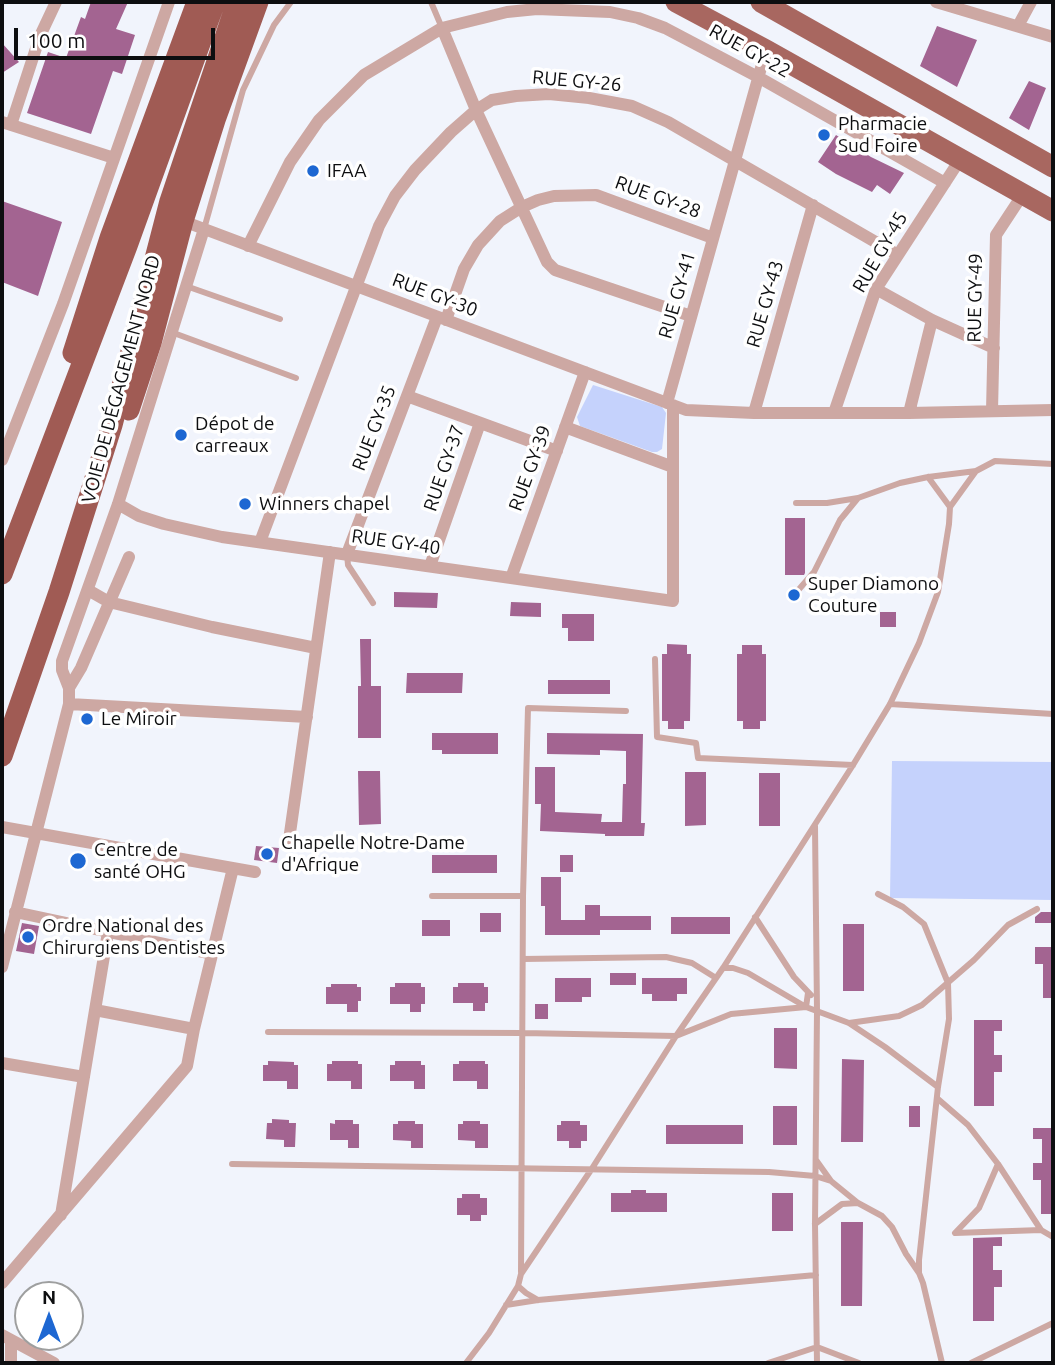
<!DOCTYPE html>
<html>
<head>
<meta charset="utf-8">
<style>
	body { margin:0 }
	#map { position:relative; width:1055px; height:1365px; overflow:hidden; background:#f1f4fc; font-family:Ubuntu,sans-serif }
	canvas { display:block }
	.frame { position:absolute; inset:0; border:4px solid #0d0e10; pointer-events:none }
	.north { position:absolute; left:14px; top:1281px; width:70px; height:70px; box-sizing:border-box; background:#fff; border:2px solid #9e9f9f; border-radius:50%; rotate:0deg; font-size:19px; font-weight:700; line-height:28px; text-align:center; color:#0d0e10 }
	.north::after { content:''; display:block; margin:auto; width:24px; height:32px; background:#1d67d2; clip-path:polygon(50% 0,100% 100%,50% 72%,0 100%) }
	.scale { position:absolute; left:14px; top:28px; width:201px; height:32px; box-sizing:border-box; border:4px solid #0d0e10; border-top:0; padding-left:9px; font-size:21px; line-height:24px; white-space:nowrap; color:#0d0e10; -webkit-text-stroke:5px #fff; paint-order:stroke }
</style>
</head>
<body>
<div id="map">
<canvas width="1055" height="1365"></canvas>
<div class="frame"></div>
<div class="north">N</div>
<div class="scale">100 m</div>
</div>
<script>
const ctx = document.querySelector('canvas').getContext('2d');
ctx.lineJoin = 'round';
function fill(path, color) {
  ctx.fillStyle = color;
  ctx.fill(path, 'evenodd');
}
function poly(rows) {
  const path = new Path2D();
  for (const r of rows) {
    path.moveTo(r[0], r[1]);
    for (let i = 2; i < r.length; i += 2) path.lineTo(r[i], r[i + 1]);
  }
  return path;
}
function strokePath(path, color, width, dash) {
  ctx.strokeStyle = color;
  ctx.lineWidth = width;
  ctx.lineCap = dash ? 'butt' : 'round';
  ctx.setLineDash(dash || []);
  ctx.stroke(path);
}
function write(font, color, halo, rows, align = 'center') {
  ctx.font = font + ' Ubuntu,sans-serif';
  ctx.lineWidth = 7;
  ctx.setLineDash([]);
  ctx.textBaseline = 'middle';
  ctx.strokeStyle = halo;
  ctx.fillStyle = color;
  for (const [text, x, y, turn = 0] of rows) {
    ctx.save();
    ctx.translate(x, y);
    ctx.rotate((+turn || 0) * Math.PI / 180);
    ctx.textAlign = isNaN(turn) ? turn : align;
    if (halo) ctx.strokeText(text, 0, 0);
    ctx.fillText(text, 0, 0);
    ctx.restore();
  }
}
const green = poly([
	[593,385,662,407,666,413,662,449,657,452,652,452,580,426,577,417],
	[892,761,1053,762,1053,900,890,898]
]);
const building = poly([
	[91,2,128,2,116,29,135,35,122,74,113,71,91,134,27,113,48,52,66,58,81,17,85,19],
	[937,26,977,40,957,87,920,66],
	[2,43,19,62,2,73],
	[1029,81,1046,88,1029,130,1009,118],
	[836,135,871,157,904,173,890,194,877,185,872,192,836,174,818,162],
	[2,201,62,222,38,296,2,282],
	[785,518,805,518,805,573,804,575,785,575],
	[394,592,438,593,437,608,394,607],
	[511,602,541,603,541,617,510,616],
	[880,612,896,612,896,627,880,627],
	[562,614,594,614,594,641,568,641,568,628,562,628],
	[360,639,371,639,371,686,381,686,381,738,358,738,358,686,361,686],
	[667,644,687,645,687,654,691,654,690,721,684,721,684,729,668,729,668,721,662,721,662,654,667,654],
	[742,645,762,645,762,654,766,654,766,721,760,721,760,729,743,729,743,721,737,721,737,654,742,654],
	[407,673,463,673,462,693,406,693],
	[548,680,610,680,610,694,548,694],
	[432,733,498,733,498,754,442,754,442,750,432,750],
	[547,733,643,734,641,823,645,823,644,836,605,836,605,834,540,831,541,804,535,804,535,767,555,767,555,812,602,814,601,822,622,822,623,784,626,784,626,751,600,750,600,755,547,754],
	[358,771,380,771,381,824,359,825],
	[685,772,706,772,706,825,685,826],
	[759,773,780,773,780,826,759,826],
	[256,846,279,848,277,863,254,860],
	[432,855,497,855,497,873,432,873],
	[560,855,573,855,573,872,560,872],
	[541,877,561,877,561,920,585,920,585,905,600,905,600,916,651,916,651,930,600,930,600,935,545,935,545,906,541,906],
	[1041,912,1053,912,1053,923,1035,923,1035,917],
	[480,913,501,913,501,932,480,932],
	[671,917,730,917,730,934,671,934],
	[422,920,450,920,450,936,422,936],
	[22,923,39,926,34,954,16,951],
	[843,924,864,924,864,991,843,991],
	[1035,947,1053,947,1053,998,1043,998,1043,964,1035,964],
	[610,973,636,973,636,985,610,985],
	[555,978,591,978,591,997,582,997,582,1002,555,1002],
	[642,978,687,978,687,994,677,994,677,1001,652,1001,652,994,642,994],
	[395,983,421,983,421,987,425,987,425,1004,421,1004,421,1012,410,1012,410,1004,390,1004,390,987,395,987],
	[458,983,484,983,484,987,488,987,488,1003,485,1003,485,1011,473,1011,473,1003,453,1003,453,987,458,987],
	[331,984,357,984,357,987,361,987,361,1001,358,1001,358,1012,347,1012,347,1004,326,1004,326,987,331,987],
	[535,1004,548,1004,548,1019,535,1019],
	[974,1020,1002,1020,1002,1031,994,1031,994,1055,1002,1055,1002,1072,994,1072,994,1106,974,1106],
	[774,1028,797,1028,797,1069,774,1068],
	[842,1059,864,1060,863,1142,841,1142],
	[268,1061,294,1062,294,1065,298,1065,298,1089,287,1089,287,1081,263,1081,263,1065,268,1065],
	[332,1061,358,1061,358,1064,362,1064,362,1089,351,1089,351,1081,327,1081,327,1064,332,1064],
	[395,1061,421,1061,421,1065,425,1065,425,1089,414,1089,414,1081,390,1081,390,1065,395,1065],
	[459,1061,485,1061,485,1064,488,1064,488,1089,477,1089,477,1081,453,1081,453,1064,459,1064],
	[773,1106,797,1106,797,1145,773,1145],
	[909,1106,920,1106,920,1127,909,1127],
	[272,1119,289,1120,289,1123,296,1123,295,1147,284,1147,284,1140,266,1139,267,1123,272,1123],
	[335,1120,353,1120,353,1124,359,1124,359,1148,348,1148,348,1140,330,1140,330,1123,335,1124],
	[398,1121,415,1121,415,1124,423,1124,423,1148,411,1148,411,1141,393,1140,393,1124,398,1124],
	[463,1121,480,1121,480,1124,488,1124,488,1148,475,1148,475,1141,458,1140,458,1124,463,1124],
	[561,1121,580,1121,580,1125,587,1125,587,1141,581,1141,581,1148,569,1148,569,1141,557,1141,557,1125,561,1125],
	[666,1125,743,1125,743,1144,666,1144],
	[1033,1128,1053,1128,1053,1214,1041,1214,1041,1180,1033,1180,1033,1163,1042,1163,1042,1139,1033,1139],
	[631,1190,646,1190,646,1193,667,1193,667,1212,611,1212,611,1193,631,1193],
	[772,1193,793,1193,793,1231,772,1231],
	[462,1194,480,1194,480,1198,487,1198,487,1215,481,1215,481,1221,470,1221,470,1215,457,1215,457,1198,462,1198],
	[841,1222,863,1222,862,1306,841,1306],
	[1002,1237,1002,1246,993,1246,993,1270,1002,1270,1002,1287,994,1287,994,1321,973,1321,973,1238]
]);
const service = poly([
	[431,2,442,28],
	[204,229,243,90,274,25,291,2],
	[186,286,280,319],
	[171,332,296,378],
	[928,477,950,507],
	[796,503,827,503,858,498],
	[347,554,348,565,373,603],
	[794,595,814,572,840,520,858,498,900,483,928,477,976,471,995,461,1053,464],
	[655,659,657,737,696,743,698,758,853,765],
	[890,704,1053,714],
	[815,826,817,1011,815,1224,817,1363],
	[878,894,903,907,924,924,948,983,949,1019,938,1087,919,1260,919,1273],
	[432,896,523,896],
	[755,917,794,977,811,995],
	[523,959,666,957,692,963,716,978],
	[723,968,733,968,748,973,806,1007,849,1023,885,1047,938,1087],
	[849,1023,899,1016,922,1005,974,960,1008,925,1037,909],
	[268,1032,523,1033,676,1036,731,1014,806,1007,808,993],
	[938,1099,968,1125,998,1164,1041,1230,1053,1237],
	[816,1160,831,1181,858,1203,882,1216,892,1227,906,1254,919,1273,923,1283,942,1363],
	[232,1164,769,1172,815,1176,831,1181],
	[998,1164,979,1208,955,1233,1041,1230],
	[815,1224,842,1204,858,1203],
	[521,1272,523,896,528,708,626,711],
	[518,1286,526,1293,538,1300],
	[506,1305,538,1300,816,1275],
	[466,1363,489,1333,518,1286,521,1274,591,1170,676,1036,723,968,853,765,890,704,919,643,938,592,949,524,950,507,976,471],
	[768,1363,817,1347,859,1363],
	[971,1363,1053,1323]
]);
const minor = poly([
	[936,2,1053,37],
	[1018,26,1031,2],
	[442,28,476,110,547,262,555,270,691,316],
	[2,122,114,158],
	[11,125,40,36,56,2],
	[183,221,686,410,754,413,909,413,1053,410],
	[248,246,290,162,319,120,364,75,442,28,507,12,537,9,610,12,638,18,665,28,758,77,945,183],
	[876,289,932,320,994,348],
	[446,320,464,269,478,245,500,221,522,207,538,200,554,196,596,195,713,238],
	[407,396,557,451],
	[667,403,766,50],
	[992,411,996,235,1023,194],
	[754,413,813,205],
	[834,413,876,289,961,158],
	[909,413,932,320],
	[565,427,673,467],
	[2,460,63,304,169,2],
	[118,504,139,516,164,524,222,537,673,601,673,405],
	[260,542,379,226,395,196,415,170,451,132,476,110,492,100,516,96,549,94,589,98,632,106,668,122,898,255],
	[347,554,437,317],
	[430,566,480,423],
	[511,578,585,372],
	[88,590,109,602,212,627,316,648],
	[69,688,81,668,129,557],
	[69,704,307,717],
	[2,827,255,872],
	[289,840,330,552],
	[15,912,212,954],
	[2,967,69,704,69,688,62,670,62,661,118,504,204,229],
	[95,1010,194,1029],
	[2,1063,84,1077],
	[61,1215,108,932],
	[2,1283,187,1066,194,1029,233,868],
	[2,1335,54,1363],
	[11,1363,11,1340]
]);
const primary = poly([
	[676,2,766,50,1053,211],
	[761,2,1053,167]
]);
const trunk = poly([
	[73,353,110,238,197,2],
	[129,410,151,343,183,221,215,120,258,2],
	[2,574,127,246,215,2],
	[2,756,59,592,112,425,170,201,237,2]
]);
const markers = [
	[824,135,7,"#1d67d2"],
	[313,171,7,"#1d67d2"],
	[181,435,7,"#1d67d2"],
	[245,504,7,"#1d67d2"],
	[794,595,7,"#1d67d2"],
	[87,719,7,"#1d67d2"],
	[267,854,7,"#1d67d2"],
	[78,861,9,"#1d67d2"],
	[28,937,7,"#1d67d2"]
];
const streetNames = [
	["RUE GY-22",750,51,29],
	["RUE GY-26",577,81,5],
	["RUE GY-28",658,197,20],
	["RUE GY-45",880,252,-60],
	["RUE GY-30",435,295,21],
	["RUE GY-41",677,295,-74],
	["RUE GY-49",975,298,-89],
	["RUE GY-43",765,304,-74],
	["VOIE DE DÉGAGEMENT NORD",121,379,-75],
	["RUE GY-35",374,428,-69],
	["RUE GY-37",444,468,-71],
	["RUE GY-39",530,468,-70],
	["RUE GY-40",396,542,8]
];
const poiNames = [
	["Pharmacie",838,124],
	["Sud Foire",838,146],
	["IFAA",327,171],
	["Dépot de",195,424],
	["carreaux",195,446],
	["Winners chapel",259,504],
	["Super Diamono",808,584],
	["Couture",808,606],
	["Le Miroir",101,719],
	["Chapelle Notre-Dame",281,843],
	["d'Afrique",281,865],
	["Centre de",94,850],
	["santé OHG",94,872],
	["Ordre National des",42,926],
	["Chirurgiens Dentistes",42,948]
];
fill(green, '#c5d2fc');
fill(building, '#a36491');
strokePath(service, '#cda8a3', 6);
strokePath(minor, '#cda8a3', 12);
strokePath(primary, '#a86760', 21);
strokePath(trunk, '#a05b54', 21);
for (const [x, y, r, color] of markers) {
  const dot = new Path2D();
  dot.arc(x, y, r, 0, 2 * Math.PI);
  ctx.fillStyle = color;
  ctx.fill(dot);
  strokePath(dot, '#fff', 2.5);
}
write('19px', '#0d0e10', '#fff', streetNames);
write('19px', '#0d0e10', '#fff', poiNames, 'left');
</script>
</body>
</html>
